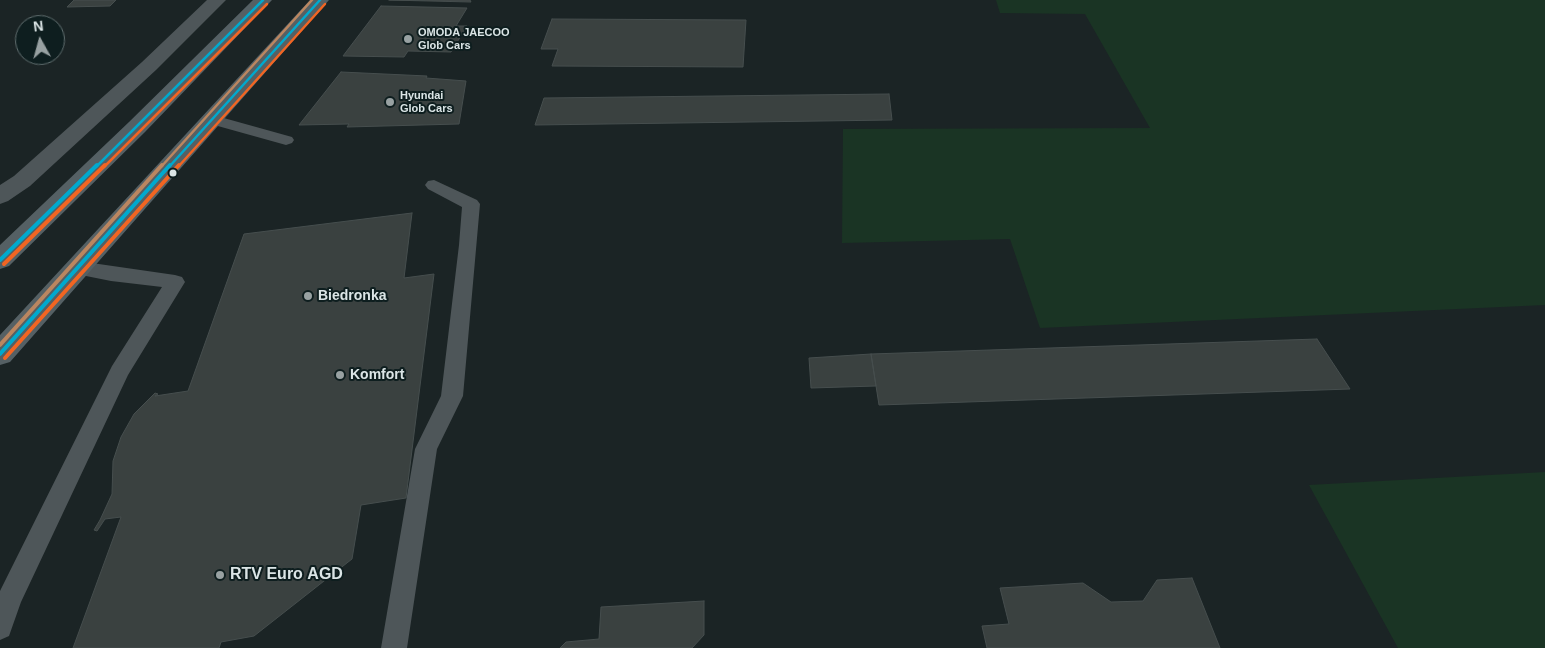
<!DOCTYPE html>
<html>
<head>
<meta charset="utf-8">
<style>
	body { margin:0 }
	#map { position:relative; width:1545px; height:648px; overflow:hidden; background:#1b2425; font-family:Helvetica,sans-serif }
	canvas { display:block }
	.north { position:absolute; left:15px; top:15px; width:50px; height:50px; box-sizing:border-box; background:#0e1e1f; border:1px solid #606e6f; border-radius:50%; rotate:353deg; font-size:14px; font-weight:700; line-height:20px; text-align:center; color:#dbe5e6 }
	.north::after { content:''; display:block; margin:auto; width:18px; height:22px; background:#98a1a2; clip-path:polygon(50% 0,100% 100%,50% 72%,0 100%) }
</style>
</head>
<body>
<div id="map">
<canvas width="1545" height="648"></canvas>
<div class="north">N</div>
</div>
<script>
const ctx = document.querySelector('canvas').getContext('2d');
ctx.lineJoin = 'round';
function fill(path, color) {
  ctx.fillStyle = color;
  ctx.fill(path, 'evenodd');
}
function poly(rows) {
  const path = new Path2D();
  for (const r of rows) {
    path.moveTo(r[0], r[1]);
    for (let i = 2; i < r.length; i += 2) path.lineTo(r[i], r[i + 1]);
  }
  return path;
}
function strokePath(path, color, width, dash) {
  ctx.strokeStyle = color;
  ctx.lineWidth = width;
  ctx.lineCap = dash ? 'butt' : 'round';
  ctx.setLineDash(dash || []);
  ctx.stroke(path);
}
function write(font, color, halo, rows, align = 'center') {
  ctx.font = font + ' Helvetica,sans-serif';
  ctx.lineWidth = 4;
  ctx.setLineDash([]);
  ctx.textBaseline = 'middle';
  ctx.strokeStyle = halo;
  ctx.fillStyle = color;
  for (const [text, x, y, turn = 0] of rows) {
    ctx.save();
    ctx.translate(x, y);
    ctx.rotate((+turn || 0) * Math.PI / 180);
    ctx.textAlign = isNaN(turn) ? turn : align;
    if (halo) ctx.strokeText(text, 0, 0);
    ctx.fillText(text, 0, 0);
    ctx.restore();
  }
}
const green = poly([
	[996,0,1545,0,1545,305,1040,328,1010,239,842,243,843,129,1150,128,1085,14,1000,13],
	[1545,472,1545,648,1398,648,1309,485]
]);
const building = poly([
	[74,0,116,0,110,6,67,7,74,0],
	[389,0,470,0,471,2,389,0],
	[381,6,467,8,456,26,467,26,451,52,408,51,404,57,343,56,381,6],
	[552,19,746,20,743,67,552,66,558,49,541,49,552,19],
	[341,72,427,76,426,78,466,81,459,124,347,127,349,124,299,125,341,72],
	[889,94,892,120,535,125,544,98,889,94],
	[412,213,404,278,434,274,406,498,361,505,352,559,254,636,221,642,219,648,73,648,121,517,105,519,97,531,94,530,100,520,112,494,113,461,121,437,134,414,155,393,158,394,155,396,188,391,244,234,412,213],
	[1317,339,1350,389,879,405,871,354,1317,339],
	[871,354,876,386,811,388,809,358,871,354],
	[1192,578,1220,648,987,648,982,626,1009,624,1000,588,1083,583,1111,602,1143,601,1157,580,1192,578],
	[704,601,704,635,692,648,560,648,566,642,599,639,601,607,704,601]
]);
const lane = poly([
	[213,115,292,137,294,140,292,143,286,145,207,123,205,120,207,117,213,115],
	[434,180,477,200,480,204,463,396,437,449,407,648,381,648,415,449,441,396,459,245,462,207,428,189,425,185,428,181,434,180],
	[78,261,175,275,182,277,185,282,128,375,21,602,9,636,0,640,0,591,112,366,162,287,111,281,71,273,69,268,71,263,78,261]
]);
const street = poly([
	[207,0,226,0,156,70,30,186,8,201,0,204,0,185,14,176,142,62,207,0]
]);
const primary = poly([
	[253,0,272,0,145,132,9,266,0,269,0,245,129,122,253,0],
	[310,0,329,0,10,362,0,365,0,335,310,0]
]);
const bus1Far1 = poly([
	[96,167,263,0],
	[169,167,320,0]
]);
const bus1 = poly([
	[0,260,97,165],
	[0,354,170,165]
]);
const bus2Far1 = poly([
	[104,167,267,4],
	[178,167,325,4]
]);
const bus2 = poly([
	[4,264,105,165],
	[5,358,179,165]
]);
const bus3Far1 = poly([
	[161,167,312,0]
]);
const bus3 = poly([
	[0,345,162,165]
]);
const markers = [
	[408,39,5,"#98a1a2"],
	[390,102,5,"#98a1a2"],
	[173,173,4.5,"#dbe5e6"],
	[308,296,5,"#98a1a2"],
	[340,375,5,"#98a1a2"],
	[220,575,5,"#98a1a2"]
];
const farPoinames = [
	["OMODA JAECOO",418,33],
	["Glob Cars",418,46],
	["Hyundai",400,96],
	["Glob Cars",400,109]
];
const poiNames = [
	["Biedronka",318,296],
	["Komfort",350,375]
];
const nearPoinames = [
	["RTV Euro AGD",230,575]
];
fill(green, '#1a3424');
fill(building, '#3a4140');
strokePath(building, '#464e4e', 1);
fill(lane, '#4e5659');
fill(street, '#4e5659');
fill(primary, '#556064');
strokePath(bus1Far1, '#00a9ce', 2.5);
strokePath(bus1, '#00a9ce', 4);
strokePath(bus2Far1, '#f26522', 2.5);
strokePath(bus2, '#f26522', 4);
strokePath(bus3Far1, '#bb8660', 2.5);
strokePath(bus3, '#bb8660', 4);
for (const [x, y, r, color] of markers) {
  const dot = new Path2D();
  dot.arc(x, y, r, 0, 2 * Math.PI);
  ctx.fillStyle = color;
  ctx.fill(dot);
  strokePath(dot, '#0e1e1f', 2);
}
write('bold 11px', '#dbe5e6', '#0e1e1f', farPoinames, 'left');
write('bold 14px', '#dbe5e6', '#0e1e1f', poiNames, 'left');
write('bold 16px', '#dbe5e6', '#0e1e1f', nearPoinames, 'left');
</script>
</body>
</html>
